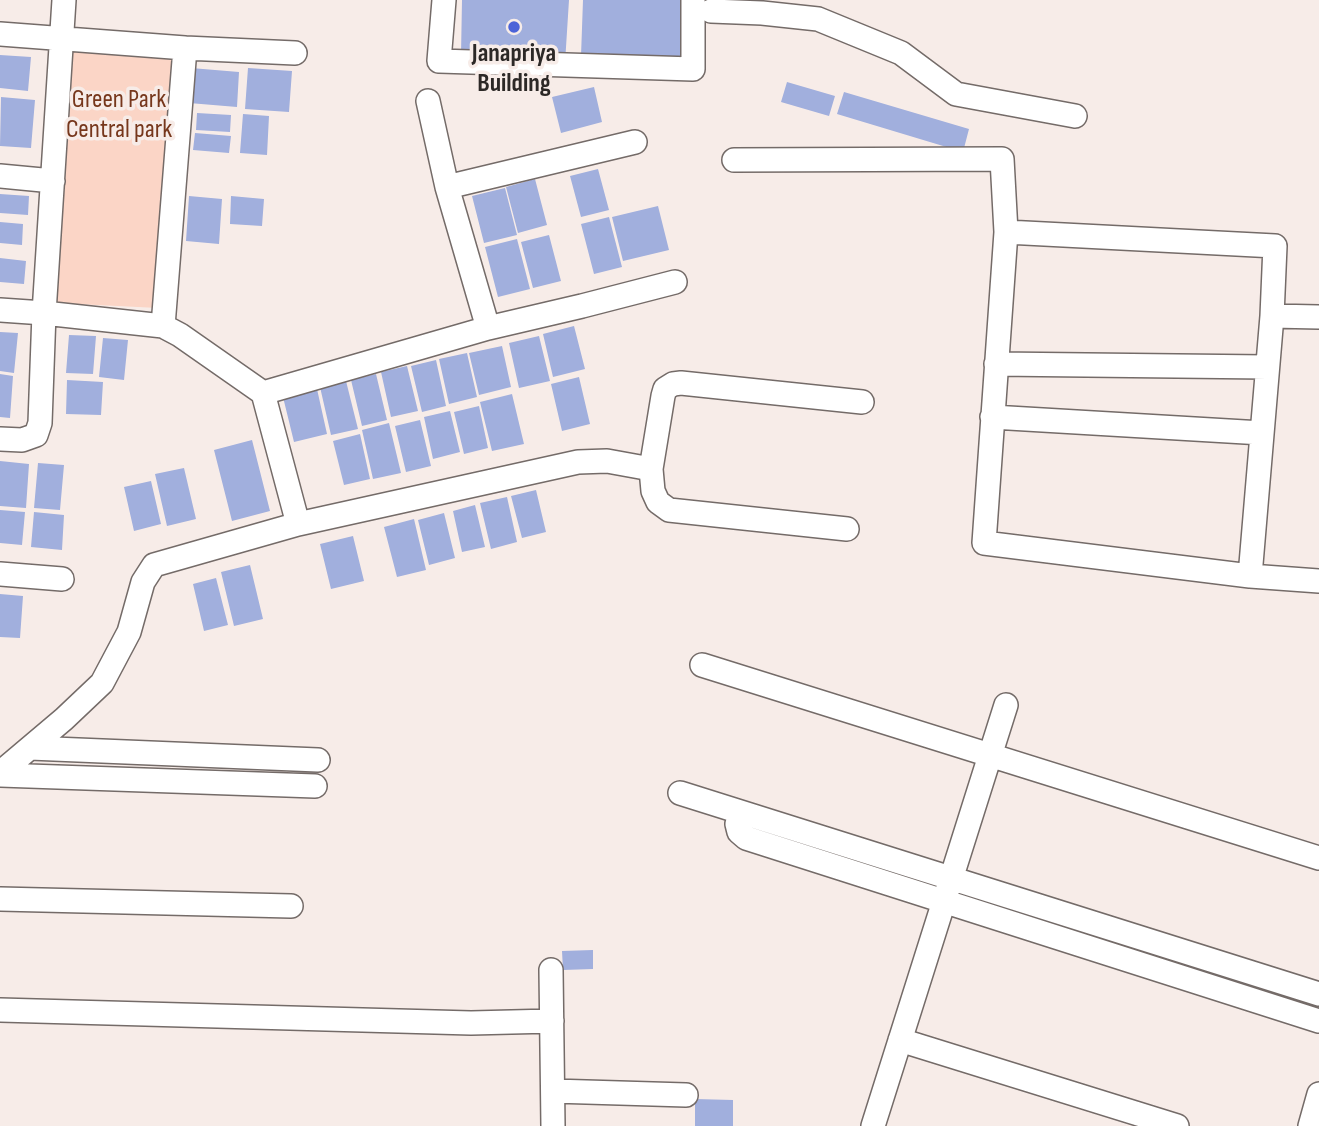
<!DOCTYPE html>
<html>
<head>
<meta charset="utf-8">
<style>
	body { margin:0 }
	canvas { display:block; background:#f7ece8 }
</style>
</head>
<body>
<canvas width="1319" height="1126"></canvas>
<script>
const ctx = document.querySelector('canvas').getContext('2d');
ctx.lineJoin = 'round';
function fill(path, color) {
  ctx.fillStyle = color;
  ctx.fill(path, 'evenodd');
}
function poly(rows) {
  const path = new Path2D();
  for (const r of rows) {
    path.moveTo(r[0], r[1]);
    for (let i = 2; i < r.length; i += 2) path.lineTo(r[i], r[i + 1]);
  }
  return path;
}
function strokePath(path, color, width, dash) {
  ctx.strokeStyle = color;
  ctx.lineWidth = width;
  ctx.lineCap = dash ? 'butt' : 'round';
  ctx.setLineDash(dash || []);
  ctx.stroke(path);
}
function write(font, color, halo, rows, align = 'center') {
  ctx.font = font + ' "Sofia Sans Condensed",sans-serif';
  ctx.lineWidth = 7;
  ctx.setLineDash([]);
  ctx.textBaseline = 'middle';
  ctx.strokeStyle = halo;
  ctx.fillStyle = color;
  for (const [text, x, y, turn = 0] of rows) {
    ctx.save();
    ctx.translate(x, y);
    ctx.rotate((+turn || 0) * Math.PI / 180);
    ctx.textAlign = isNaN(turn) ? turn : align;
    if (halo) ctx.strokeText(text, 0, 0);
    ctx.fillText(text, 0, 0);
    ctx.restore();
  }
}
const green = poly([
	[69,48,177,55,158,308,57,303]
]);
const building = poly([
	[462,0,569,0,565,63,461,55],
	[583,0,681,0,680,62,581,56],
	[0,55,31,57,28,91,0,88],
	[191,68,239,72,237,107,189,103],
	[248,68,292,71,289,112,245,109],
	[787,82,835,96,829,116,781,102],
	[594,87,602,122,561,133,552,97],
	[844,92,969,129,963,152,837,114],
	[1,97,35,100,31,148,0,146],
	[197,113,231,115,230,132,196,130],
	[243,114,269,116,267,155,240,153],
	[195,133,231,136,229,153,193,150],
	[598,169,609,210,581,217,570,176],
	[535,179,547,225,518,233,506,187],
	[505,188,517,235,484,243,472,196],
	[0,194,29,196,28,215,0,213],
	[189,196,222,199,219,244,186,241],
	[231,196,264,199,262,226,230,224],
	[658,206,669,250,623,261,612,217],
	[609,217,622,267,594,274,581,224],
	[0,222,23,224,22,245,0,243],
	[549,235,561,281,533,288,521,242],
	[517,239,530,289,498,297,485,247],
	[0,258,26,261,24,284,0,282],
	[574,326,585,369,553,377,543,334],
	[0,332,18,333,14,373,0,371],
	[69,335,96,336,93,374,66,373],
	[539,336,550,381,519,388,509,343],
	[103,338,128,340,124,380,99,377],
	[502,346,511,387,479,395,469,353],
	[467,353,477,397,449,404,439,359],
	[436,360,446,406,422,412,411,366],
	[407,366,418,411,391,417,381,372],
	[0,374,13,376,10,418,0,417],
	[376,374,387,420,362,426,351,380],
	[579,377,590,424,562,431,551,384],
	[67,380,103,382,101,415,66,414],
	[346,381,358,429,331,435,320,387],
	[317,389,327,434,294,442,283,397],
	[512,394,524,444,492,451,480,402],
	[479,406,488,448,464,454,454,412],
	[450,411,460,452,433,459,424,417],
	[420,420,431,466,406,472,395,426],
	[389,423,401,473,373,479,362,430],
	[360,434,370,479,344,485,333,441],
	[252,440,270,511,232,521,214,450],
	[0,461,29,464,26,508,0,506],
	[38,463,64,465,60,510,34,508],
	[184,468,196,519,167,526,155,474],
	[151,481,161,524,134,531,124,487],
	[536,490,546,532,522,538,511,496],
	[507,497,517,542,491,549,480,503],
	[475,505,485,547,462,552,453,511],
	[0,510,25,512,22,545,0,543],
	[34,512,64,515,62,550,31,547],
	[444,513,455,558,429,565,418,520],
	[414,519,426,570,397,577,384,527],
	[353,536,364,581,331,589,320,544],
	[250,565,263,619,234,626,221,572],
	[216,578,228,625,204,631,193,584],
	[0,594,23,596,20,638,0,637],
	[593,950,593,969,563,970,562,951],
	[695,1099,733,1100,733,1126,695,1126]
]);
const minor = poly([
	[444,0,439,61,693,69,693,0],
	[711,11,762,13,818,19,901,53,956,94,1075,116],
	[0,34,185,48,295,53],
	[428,101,447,187,488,328],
	[734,160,1002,159,1006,232,984,543,1250,576,1319,581],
	[0,176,53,181],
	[447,187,635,142],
	[1006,232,1275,246,1272,316],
	[0,310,44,313,163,326,180,335,263,393,298,524],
	[163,326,185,48],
	[996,364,1267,367],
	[263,393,488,328,582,306,675,282],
	[992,417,1262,433],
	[0,439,22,440,36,435,40,423,44,313,64,0],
	[847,529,669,510,658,502,653,491,651,469,663,396,665,389,673,384,681,383,862,402],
	[0,574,62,579],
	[1250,576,1272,316,1319,317],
	[702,665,1319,858],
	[30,748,318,760],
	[0,773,64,719,102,683,129,632,143,582,154,565,298,524,578,462,607,461,651,469],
	[0,775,315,786],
	[680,793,1319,994],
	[741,813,737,824,739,832,746,838,1319,1021],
	[0,899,291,906],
	[551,970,553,1126],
	[0,1010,471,1023,552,1021],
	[900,1040,1177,1126],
	[553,1091,686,1095],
	[873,1126,1006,705],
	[1310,1126,1319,1094]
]);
const markers = [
	[514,27,7,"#4c63d8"]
];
const poiNames = [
	["Janapriya",514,54],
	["Building",514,84]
];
const parkNames = [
	["Green Park",119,100],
	["Central park",119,130]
];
fill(green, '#fbd5c6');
fill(building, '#a1afdd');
strokePath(minor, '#746b68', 26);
strokePath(minor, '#fff', 23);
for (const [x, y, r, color] of markers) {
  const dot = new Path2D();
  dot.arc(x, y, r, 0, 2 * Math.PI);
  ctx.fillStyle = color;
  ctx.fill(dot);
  strokePath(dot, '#f7ece8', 2.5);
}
write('bold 26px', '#2c2826', '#f7ece8', poiNames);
write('26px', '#76371c', '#f7ece8', parkNames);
</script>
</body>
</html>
